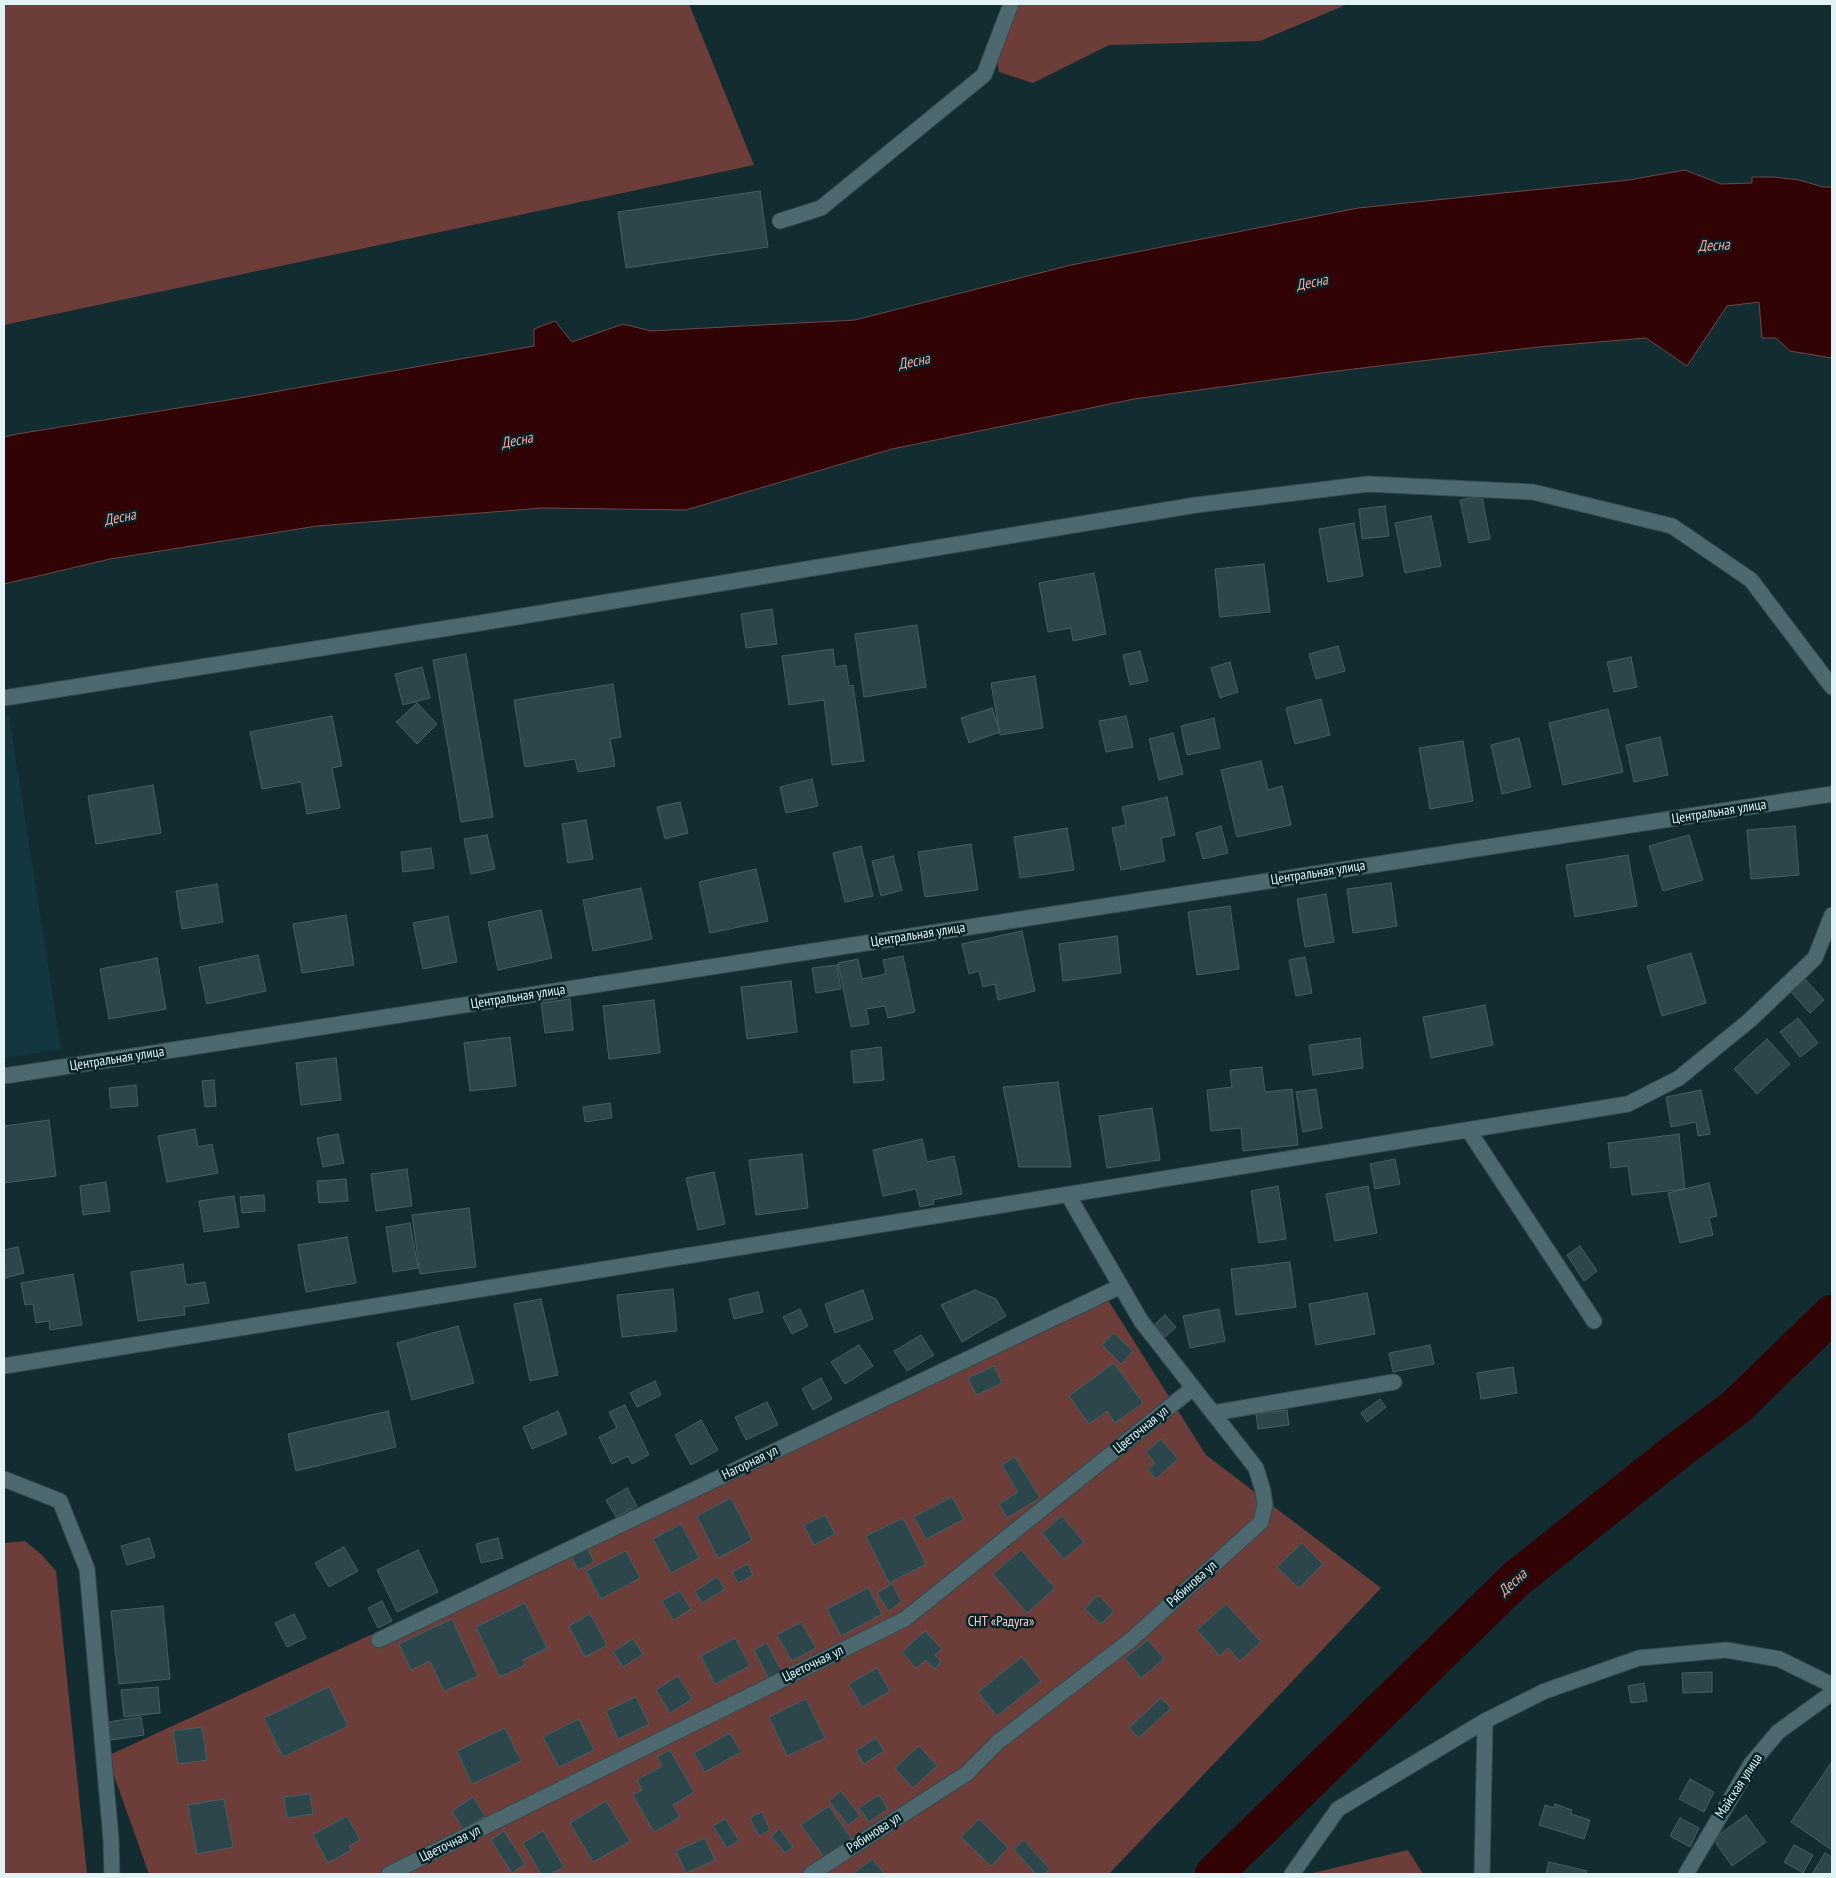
<!DOCTYPE html>
<html>
<head>
<meta charset="utf-8">
<style>
	body { margin:0 }
	#map { position:relative; width:1836px; height:1878px; overflow:hidden; background:#122c31; font-family:"PT Sans Narrow",sans-serif }
	canvas { display:block }
	.frame { position:absolute; inset:0; border:5px solid #e3f2f6; pointer-events:none }
</style>
</head>
<body>
<div id="map">
<canvas width="1836" height="1878"></canvas>
<div class="frame"></div>
</div>
<script>
const ctx = document.querySelector('canvas').getContext('2d');
ctx.lineJoin = 'round';
function fill(path, color) {
  ctx.fillStyle = color;
  ctx.fill(path, 'evenodd');
}
function poly(rows) {
  const path = new Path2D();
  for (const r of rows) {
    path.moveTo(r[0], r[1]);
    for (let i = 2; i < r.length; i += 2) path.lineTo(r[i], r[i + 1]);
  }
  return path;
}
function strokePath(path, color, width, dash) {
  ctx.strokeStyle = color;
  ctx.lineWidth = width;
  ctx.lineCap = dash ? 'butt' : 'round';
  ctx.setLineDash(dash || []);
  ctx.stroke(path);
}
function write(font, color, halo, rows, align = 'center') {
  ctx.font = font + ' "PT Sans Narrow",sans-serif';
  ctx.lineWidth = 5;
  ctx.setLineDash([]);
  ctx.textBaseline = 'middle';
  ctx.strokeStyle = halo;
  ctx.fillStyle = color;
  for (const [text, x, y, turn = 0] of rows) {
    ctx.save();
    ctx.translate(x, y);
    ctx.rotate((+turn || 0) * Math.PI / 180);
    ctx.textAlign = isNaN(turn) ? turn : align;
    if (halo) ctx.strokeText(text, 0, 0);
    ctx.fillText(text, 0, 0);
    ctx.restore();
  }
}
const built = poly([
	[9,715,61,1049,4,1058,4,716]
]);
const green = poly([
	[4,4,689,4,754,165,4,325],
	[1004,4,1348,4,1260,41,1109,45,1033,83,999,72,993,41],
	[1106,1297,1206,1455,1381,1588,1109,1874,149,1874,107,1756],
	[25,1541,41,1554,56,1571,87,1874,4,1874,4,1543],
	[1408,1850,1423,1874,1309,1874]
]);
const water = poly([
	[1685,170,1721,184,1752,183,1752,177,1774,177,1799,180,1823,187,1832,187,1832,358,1790,351,1776,338,1762,338,1759,302,1727,306,1687,366,1646,338,1538,347,1329,372,1134,399,892,449,686,510,543,508,317,526,110,559,4,584,4,437,17,434,234,399,534,346,534,329,555,321,572,342,623,324,651,331,855,320,1071,265,1358,208,1629,180,1685,170]
]);
const river = poly([
	[1214,1874,1516,1579,1676,1452,1736,1407,1832,1314]
]);
const building = poly([
	[760,191,768,247,626,268,618,212,760,191],
	[1482,496,1490,539,1469,543,1460,500,1482,496],
	[1385,506,1389,536,1362,539,1359,509,1385,506],
	[1431,516,1441,566,1405,573,1395,523,1431,516],
	[1354,523,1363,576,1328,582,1319,529,1354,523],
	[1264,564,1270,612,1220,617,1215,569,1264,564],
	[1094,573,1106,634,1073,641,1071,628,1048,632,1039,583,1094,573],
	[772,609,777,644,746,648,741,614,772,609],
	[917,625,926,687,864,697,855,634,917,625],
	[1338,646,1345,671,1316,679,1309,654,1338,646],
	[833,649,835,667,846,665,849,686,853,685,864,761,832,765,824,700,789,705,782,656,833,649],
	[1140,651,1148,681,1130,685,1123,655,1140,651],
	[466,654,493,817,461,822,433,660,466,654],
	[1631,657,1637,687,1614,692,1607,662,1631,657],
	[1230,662,1238,692,1220,698,1211,668,1230,662],
	[422,667,430,698,403,705,395,674,422,667],
	[1035,676,1043,728,1000,735,991,683,1035,676],
	[613,684,621,737,610,739,615,766,578,772,575,759,525,767,514,700,613,684],
	[1321,699,1330,735,1295,744,1286,708,1321,699],
	[417,703,437,724,417,744,396,722,417,703],
	[992,708,1000,732,969,743,961,718,992,708],
	[1608,709,1623,772,1563,785,1549,723,1608,709],
	[332,716,342,766,332,768,340,808,307,814,301,782,262,789,250,732,332,716],
	[1126,716,1133,747,1106,752,1099,721,1126,716],
	[1214,718,1220,748,1187,755,1181,726,1214,718],
	[1173,733,1183,774,1159,780,1149,739,1173,733],
	[1660,737,1668,775,1634,782,1626,745,1660,737],
	[1519,738,1531,787,1502,794,1491,745,1519,738],
	[1463,741,1473,801,1430,809,1419,748,1463,741],
	[1261,761,1268,790,1282,786,1291,825,1237,837,1221,770,1261,761],
	[812,779,818,806,786,813,780,787,812,779],
	[153,785,161,833,96,844,88,796,153,785],
	[1167,797,1175,835,1161,838,1165,861,1121,870,1112,828,1126,825,1122,807,1167,797],
	[680,802,688,833,665,839,657,807,680,802],
	[586,820,593,859,568,863,562,824,586,820],
	[1221,826,1228,853,1203,859,1196,833,1221,826],
	[1795,826,1799,875,1751,879,1747,830,1795,826],
	[1067,828,1074,870,1020,878,1014,837,1067,828],
	[487,835,495,869,471,874,464,839,487,835],
	[1689,835,1703,880,1663,891,1649,846,1689,835],
	[971,844,978,890,925,897,918,852,971,844],
	[861,846,873,896,845,902,833,853,861,846],
	[431,848,434,868,403,872,401,852,431,848],
	[1628,855,1637,906,1575,917,1566,865,1628,855],
	[893,856,902,890,881,896,872,861,893,856],
	[756,869,768,921,710,933,699,882,756,869],
	[1391,883,1397,926,1353,933,1347,889,1391,883],
	[217,884,223,922,182,929,176,891,217,884],
	[641,888,652,939,593,951,583,900,641,888],
	[1326,894,1334,942,1305,947,1297,899,1326,894],
	[1230,906,1239,969,1197,975,1188,912,1230,906],
	[541,910,552,958,498,970,488,922,541,910],
	[346,915,354,965,302,973,293,924,346,915],
	[448,916,457,962,423,969,413,923,448,916],
	[1022,931,1035,991,998,1000,995,984,983,987,979,971,969,974,962,944,1022,931],
	[1117,936,1121,973,1063,981,1059,944,1117,936],
	[1691,953,1706,1003,1662,1016,1647,966,1691,953],
	[258,955,266,991,207,1004,199,967,258,955],
	[903,956,915,1012,888,1018,885,1006,866,1009,869,1024,851,1027,838,963,858,959,862,979,886,974,883,960,903,956],
	[1305,957,1312,993,1296,996,1289,960,1305,957],
	[157,958,166,1009,109,1019,100,969,157,958],
	[837,965,841,989,816,993,812,968,837,965],
	[1804,978,1824,1000,1810,1013,1790,991,1804,978],
	[791,981,797,1032,747,1039,741,987,791,981],
	[570,999,573,1030,545,1033,541,1003,570,999],
	[654,1000,660,1053,609,1059,603,1006,654,1000],
	[1485,1005,1493,1045,1431,1058,1423,1017,1485,1005],
	[1798,1018,1818,1043,1800,1057,1780,1032,1798,1018],
	[510,1037,516,1086,470,1091,464,1043,510,1037],
	[1360,1038,1363,1068,1313,1075,1309,1045,1360,1038],
	[1767,1039,1790,1064,1757,1094,1734,1069,1767,1039],
	[881,1047,884,1080,854,1083,851,1051,881,1047],
	[336,1058,341,1100,301,1105,296,1063,336,1058],
	[1262,1067,1265,1092,1292,1089,1298,1145,1243,1151,1241,1128,1211,1131,1207,1090,1232,1087,1230,1070,1262,1067],
	[214,1080,216,1106,205,1107,202,1081,214,1080],
	[1058,1082,1071,1167,1019,1167,1003,1087,1058,1082],
	[136,1085,138,1106,111,1108,109,1088,136,1085],
	[1316,1089,1322,1128,1303,1132,1296,1092,1316,1089],
	[1701,1090,1710,1134,1698,1136,1696,1122,1671,1127,1666,1097,1701,1090],
	[610,1103,612,1118,585,1122,583,1107,610,1103],
	[1152,1108,1160,1160,1107,1168,1099,1116,1152,1108],
	[49,1120,56,1176,4,1183,4,1126,49,1120],
	[195,1129,198,1147,212,1144,218,1173,167,1182,158,1136,195,1129],
	[338,1134,344,1163,323,1167,317,1138,338,1134],
	[1679,1134,1685,1189,1632,1195,1628,1166,1611,1168,1608,1143,1679,1134],
	[922,1139,927,1162,954,1156,962,1194,933,1200,934,1204,920,1207,916,1189,883,1196,873,1150,922,1139],
	[802,1154,808,1208,756,1215,749,1160,802,1154],
	[1395,1159,1400,1184,1375,1189,1370,1164,1395,1159],
	[407,1169,412,1206,376,1211,371,1174,407,1169],
	[714,1172,725,1224,698,1230,686,1178,714,1172],
	[346,1179,348,1201,319,1203,317,1181,346,1179],
	[106,1182,110,1211,83,1215,80,1186,106,1182],
	[1709,1183,1717,1216,1709,1218,1713,1235,1680,1243,1668,1193,1709,1183],
	[1278,1186,1286,1239,1259,1243,1251,1191,1278,1186],
	[1368,1186,1377,1233,1335,1241,1326,1194,1368,1186],
	[264,1195,265,1211,242,1213,240,1197,264,1195],
	[234,1196,239,1227,204,1232,199,1201,234,1196],
	[469,1208,476,1267,420,1274,412,1215,469,1208],
	[410,1223,418,1268,393,1272,386,1227,410,1223],
	[347,1237,356,1283,306,1292,298,1245,347,1237],
	[1580,1246,1597,1271,1584,1281,1567,1255,1580,1246],
	[18,1247,24,1273,5,1278,4,1250,18,1247],
	[1290,1262,1296,1307,1236,1315,1231,1269,1290,1262],
	[183,1264,186,1285,205,1282,209,1303,184,1307,185,1315,138,1321,131,1272,183,1264],
	[73,1274,82,1325,50,1330,49,1321,36,1323,33,1304,25,1305,21,1283,73,1274],
	[673,1289,677,1331,622,1337,617,1295,673,1289],
	[863,1290,873,1319,835,1333,825,1304,863,1290],
	[975,1290,996,1299,1006,1316,962,1342,941,1305,975,1290],
	[758,1292,763,1312,734,1319,729,1299,758,1292],
	[1367,1293,1375,1334,1316,1345,1309,1304,1367,1293],
	[541,1299,558,1375,530,1381,514,1304,541,1299],
	[800,1309,808,1326,792,1334,783,1317,800,1309],
	[1219,1309,1225,1341,1190,1348,1183,1316,1219,1309],
	[1165,1315,1176,1327,1165,1337,1154,1325,1165,1315],
	[458,1326,474,1383,412,1400,397,1343,458,1326],
	[1114,1333,1133,1351,1121,1364,1102,1345,1114,1333],
	[921,1335,934,1355,907,1371,894,1351,921,1335],
	[859,1345,873,1366,845,1384,831,1362,859,1345],
	[1430,1345,1434,1364,1393,1372,1389,1353,1430,1345],
	[1114,1363,1143,1403,1115,1423,1107,1411,1089,1424,1069,1396,1114,1363],
	[994,1366,1002,1383,976,1395,968,1378,994,1366],
	[1513,1367,1517,1393,1481,1399,1477,1373,1513,1367],
	[821,1378,832,1399,813,1410,802,1389,821,1378],
	[655,1381,661,1395,637,1407,630,1393,655,1381],
	[1380,1399,1386,1407,1367,1422,1361,1413,1380,1399],
	[767,1402,778,1425,746,1440,735,1417,767,1402],
	[625,1405,649,1455,632,1464,628,1456,612,1464,599,1437,617,1428,609,1412,625,1405],
	[1287,1410,1289,1425,1258,1429,1256,1414,1287,1410],
	[388,1411,396,1447,296,1471,288,1434,388,1411],
	[558,1411,567,1434,532,1449,523,1427,558,1411],
	[701,1420,718,1450,691,1465,675,1435,701,1420],
	[1161,1439,1178,1459,1156,1479,1148,1469,1155,1463,1146,1452,1161,1439],
	[1015,1457,1040,1498,1007,1518,999,1504,1018,1492,1002,1465,1015,1457],
	[627,1488,637,1506,616,1517,606,1500,627,1488],
	[952,1497,964,1519,926,1539,914,1517,952,1497],
	[731,1498,752,1540,718,1558,697,1516,731,1498],
	[825,1515,835,1534,814,1545,804,1525,825,1515],
	[1062,1516,1084,1542,1064,1559,1042,1533,1062,1516],
	[903,1518,926,1564,889,1583,866,1536,903,1518],
	[681,1524,699,1558,671,1573,653,1539,681,1524],
	[149,1538,155,1557,127,1565,121,1546,149,1538],
	[498,1538,503,1558,481,1563,476,1544,498,1538],
	[1302,1543,1323,1564,1299,1588,1277,1567,1302,1543],
	[587,1546,594,1562,578,1570,570,1554,587,1546],
	[344,1547,358,1571,329,1587,315,1563,344,1547],
	[418,1550,438,1592,397,1612,377,1570,418,1550],
	[1021,1550,1055,1588,1027,1613,993,1574,1021,1550],
	[626,1551,640,1578,601,1599,586,1571,626,1551],
	[748,1564,753,1575,738,1583,732,1572,748,1564],
	[717,1577,725,1589,702,1603,695,1591,717,1577],
	[892,1584,902,1602,888,1611,877,1593,892,1584],
	[868,1588,882,1614,841,1636,827,1609,868,1588],
	[680,1591,691,1609,673,1620,662,1601,680,1591],
	[1098,1595,1114,1611,1101,1624,1085,1609,1098,1595],
	[382,1601,392,1621,378,1628,368,1608,382,1601],
	[525,1603,547,1648,523,1660,525,1665,500,1677,476,1627,525,1603],
	[1226,1604,1261,1642,1240,1661,1228,1648,1220,1656,1197,1630,1226,1604],
	[163,1606,170,1679,119,1684,111,1611,163,1606],
	[294,1614,306,1638,287,1647,275,1623,294,1614],
	[590,1614,607,1645,585,1657,569,1626,590,1614],
	[452,1619,478,1676,444,1691,430,1661,411,1670,399,1644,452,1619],
	[801,1622,816,1648,792,1661,777,1635,801,1622],
	[925,1631,942,1649,935,1655,941,1662,934,1669,926,1660,916,1668,902,1652,925,1631],
	[735,1638,750,1666,715,1684,701,1656,735,1638],
	[633,1639,643,1654,623,1667,613,1652,633,1639],
	[1148,1640,1164,1659,1141,1678,1125,1658,1148,1640],
	[767,1643,782,1672,769,1679,754,1650,767,1643],
	[1022,1657,1041,1681,997,1716,978,1692,1022,1657],
	[877,1668,890,1691,862,1707,849,1684,877,1668],
	[1712,1672,1712,1692,1683,1693,1682,1673,1712,1672],
	[678,1676,692,1699,670,1713,656,1690,678,1676],
	[1644,1683,1647,1701,1631,1703,1628,1686,1644,1683],
	[158,1687,160,1713,124,1717,121,1690,158,1687],
	[329,1687,348,1726,283,1757,264,1718,329,1687],
	[636,1697,649,1724,618,1739,606,1711,636,1697],
	[1161,1698,1171,1708,1139,1738,1129,1728,1161,1698],
	[806,1699,825,1738,787,1756,769,1717,806,1699],
	[141,1717,144,1735,111,1740,108,1722,141,1717],
	[579,1719,594,1750,559,1767,543,1737,579,1719],
	[202,1727,207,1760,178,1764,173,1731,202,1727],
	[505,1728,521,1761,472,1784,457,1751,505,1728],
	[730,1733,741,1752,705,1772,694,1753,730,1733],
	[876,1738,884,1751,864,1764,856,1751,876,1738],
	[919,1746,937,1766,913,1788,895,1768,919,1746],
	[670,1750,694,1792,673,1805,680,1817,654,1832,633,1795,642,1790,637,1780,662,1766,657,1757,670,1750],
	[1831,1763,1832,1764,1832,1850,1791,1822,1831,1763],
	[1690,1779,1714,1792,1704,1812,1679,1799,1690,1779],
	[841,1791,860,1816,848,1825,829,1801,841,1791],
	[310,1794,313,1814,287,1818,284,1797,310,1794],
	[879,1795,888,1809,869,1822,859,1808,879,1795],
	[473,1797,485,1816,463,1829,452,1811,473,1797],
	[224,1799,233,1847,197,1854,188,1805,224,1799],
	[606,1801,630,1841,593,1862,570,1823,606,1801],
	[1555,1804,1572,1810,1571,1814,1590,1820,1584,1839,1539,1825,1545,1805,1554,1808,1555,1804],
	[829,1806,851,1838,824,1857,801,1825,829,1806],
	[762,1812,770,1830,759,1836,750,1818,762,1812],
	[1746,1815,1766,1842,1732,1866,1713,1839,1746,1815],
	[347,1816,360,1840,349,1846,351,1850,328,1863,313,1835,347,1816],
	[1680,1818,1699,1828,1690,1847,1670,1836,1680,1818],
	[725,1819,739,1840,727,1848,713,1826,725,1819],
	[979,1819,1008,1848,991,1866,961,1837,979,1819],
	[780,1829,793,1847,785,1853,771,1836,780,1829],
	[504,1831,525,1864,512,1873,491,1840,504,1831],
	[543,1831,564,1867,551,1874,541,1874,523,1843,543,1831],
	[705,1838,715,1860,686,1873,676,1851,705,1838],
	[1024,1840,1050,1869,1044,1874,1036,1874,1014,1849,1024,1840],
	[1794,1845,1813,1855,1803,1873,1784,1862,1794,1845],
	[1825,1853,1832,1857,1832,1874,1812,1874,1825,1853],
	[872,1859,885,1874,853,1874,872,1859],
	[1549,1862,1587,1871,1586,1874,1546,1874,1549,1862]
]);
const minor = poly([
	[780,221,821,208,984,75,1011,4],
	[4,698,480,623,1196,505,1368,484,1533,492,1672,526,1751,580,1832,687],
	[4,1076,1832,794],
	[1469,1131,1594,1321],
	[4,1366,1628,1104,1679,1078,1750,1020,1815,958,1832,915],
	[1213,1413,1394,1382],
	[4,1479,60,1501,87,1569,111,1839,112,1874],
	[379,1640,1121,1286],
	[389,1874,905,1619,1193,1388],
	[811,1874,966,1774,998,1742,1132,1639,1261,1522,1265,1505,1263,1491,1256,1468,1141,1321,1068,1195],
	[1292,1874,1338,1809,1485,1721,1545,1691,1639,1658,1726,1650,1779,1659,1832,1685],
	[1482,1874,1485,1721],
	[1686,1874,1751,1764,1778,1732,1832,1693]
]);
const streetNames = [
	["Центральная улица",1719,812,-9],
	["Центральная улица",1318,873,-9],
	["Центральная улица",918,935,-9],
	["Центральная улица",518,997,-9],
	["Центральная улица",117,1059,-9],
	["Цветочная ул",1141,1430,-39],
	["Нагорная ул",750,1463,-26],
	["Рябинова ул",1192,1584,-42],
	["Цветочная ул",813,1664,-26],
	["Майская улица",1739,1786,-57],
	["Рябинова ул",874,1833,-33],
	["Цветочная ул",450,1844,-26]
];
const parkNames = [
	["СНТ «Радуга»",1001,1622]
];
const waterNames = [
	["Десна",1714,246,-3],
	["Десна",1312,283,-11],
	["Десна",914,362,-11],
	["Десна",517,441,-11],
	["Десна",120,518,-11],
	["Десна",1513,1583,-42]
];
fill(built, '#12373f');
fill(green, '#6c3d39');
fill(water, '#320304');
strokePath(water, '#674b4d', 1);
strokePath(river, '#320304', 38);
fill(building, '#2c464c');
strokePath(building, '#445f65', 1);
strokePath(minor, '#36494e', 17);
strokePath(minor, '#4d696f', 15);
write('14px', '#e3f2f6', '#072227', streetNames);
write('14px', '#facfc9', '#072227', parkNames);
write('italic 15px', '#faa79e', '#072227', waterNames);
</script>
</body>
</html>
